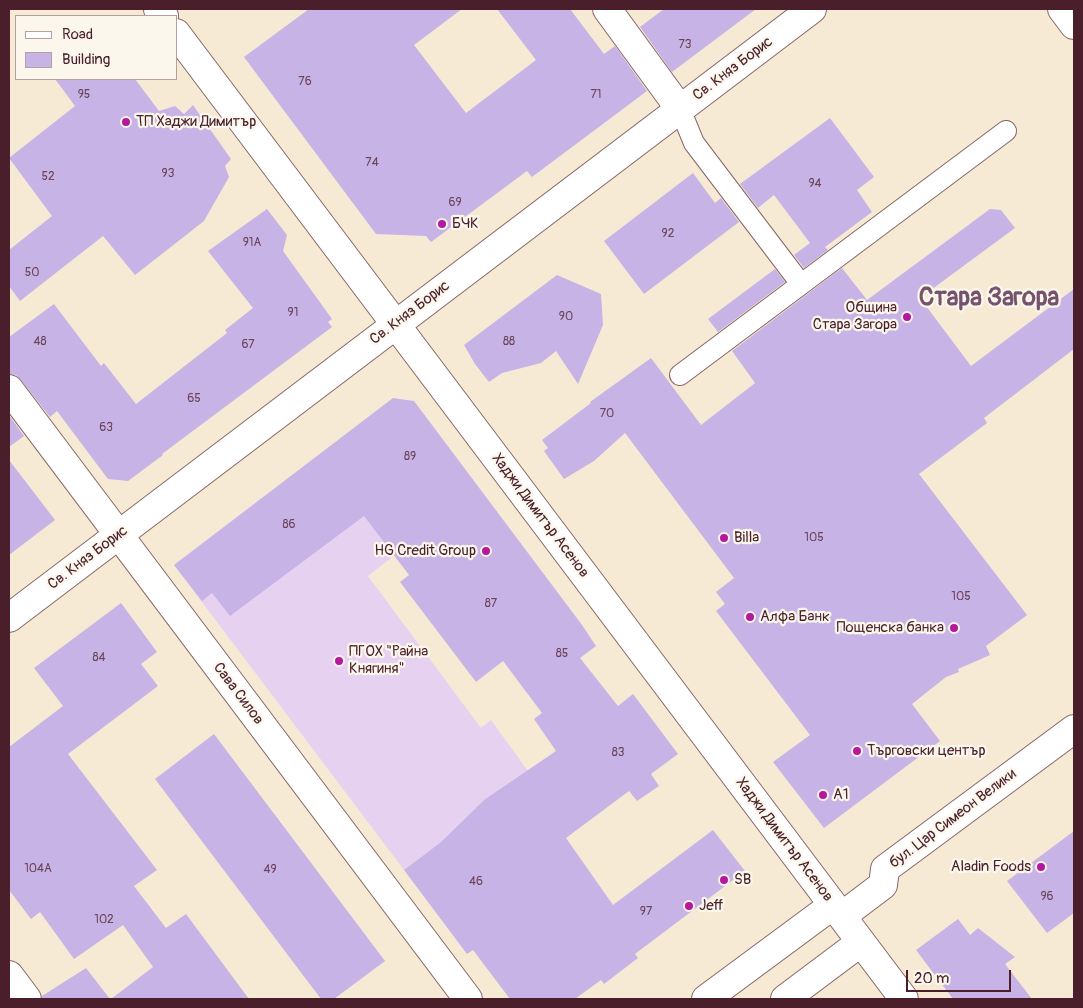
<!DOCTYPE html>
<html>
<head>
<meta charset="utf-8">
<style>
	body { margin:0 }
	#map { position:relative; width:1083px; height:1008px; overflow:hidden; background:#f7ead5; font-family:Pangolin,sans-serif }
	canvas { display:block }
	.frame { position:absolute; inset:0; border:10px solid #4a1f2b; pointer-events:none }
	.legend { position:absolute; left:15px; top:15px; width:162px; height:65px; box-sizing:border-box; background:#fbf7ec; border:1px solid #b4a19f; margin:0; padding:6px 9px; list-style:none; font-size:15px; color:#4a1f2b }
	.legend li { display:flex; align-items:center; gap:10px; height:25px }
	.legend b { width:25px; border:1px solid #b4a19f }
	.scale { position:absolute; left:906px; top:970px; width:105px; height:22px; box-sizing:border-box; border:2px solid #4a1f2b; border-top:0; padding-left:6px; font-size:15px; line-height:18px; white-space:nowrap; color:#4a1f2b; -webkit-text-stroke:4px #fbf7ec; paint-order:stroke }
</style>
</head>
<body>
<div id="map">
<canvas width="1083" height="1008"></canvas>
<div class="frame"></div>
<ul class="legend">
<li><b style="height:6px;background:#fff"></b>Road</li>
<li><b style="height:14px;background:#c7b3e5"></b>Building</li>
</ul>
<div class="scale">20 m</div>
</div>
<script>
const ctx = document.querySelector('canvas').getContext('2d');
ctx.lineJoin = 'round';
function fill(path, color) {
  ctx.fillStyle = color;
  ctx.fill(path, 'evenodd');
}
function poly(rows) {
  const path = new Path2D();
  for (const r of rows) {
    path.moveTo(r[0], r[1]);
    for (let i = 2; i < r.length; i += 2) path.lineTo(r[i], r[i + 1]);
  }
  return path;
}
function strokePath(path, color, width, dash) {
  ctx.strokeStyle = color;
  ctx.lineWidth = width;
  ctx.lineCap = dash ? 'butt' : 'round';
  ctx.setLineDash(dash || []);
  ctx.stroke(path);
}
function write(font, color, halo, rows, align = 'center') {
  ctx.font = font + ' Pangolin,sans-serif';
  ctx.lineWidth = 4.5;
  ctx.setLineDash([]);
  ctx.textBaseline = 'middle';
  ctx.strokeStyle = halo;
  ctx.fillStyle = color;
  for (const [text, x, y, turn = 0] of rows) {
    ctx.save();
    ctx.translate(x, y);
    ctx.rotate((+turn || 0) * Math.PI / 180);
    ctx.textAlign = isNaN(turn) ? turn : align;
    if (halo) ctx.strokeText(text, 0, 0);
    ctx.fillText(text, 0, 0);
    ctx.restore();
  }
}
const built = poly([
	[347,434,422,534,368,576,481,728,491,720,528,771,482,802,441,842,404,870,174,565]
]);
const building = poly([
	[309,9,462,9,414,45,466,113,536,60,497,9,570,9,604,54,615,46,647,91,532,177,527,171,431,242,426,236,376,234,244,57],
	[664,9,756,9,672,72,640,27],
	[55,79,135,79,159,111,175,106,184,114,193,105,231,159,225,166,229,177,204,221,135,275,103,236,20,301,9,286,9,250,52,216,9,158,75,106],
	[830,118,874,177,857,190,872,212,825,247,828,250,804,268,794,255,810,243,774,195,758,208,740,184],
	[693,173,715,203,721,198,739,222,644,294,604,241],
	[267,209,287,235,283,251,332,319,328,322,332,327,162,454,163,455,128,481,108,479,57,411,50,417,21,380,16,375,9,374,9,337,54,304,101,366,104,363,136,404,227,333,225,330,253,308,208,251],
	[990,209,1001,210,1015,228,920,298,971,366,1074,289,1074,349,984,418,987,423,919,474,1027,615,986,646,990,655,958,669,959,672,946,677,912,704,940,741,824,828,773,762,810,735,716,611,725,604,716,592,734,578,625,433,594,461,564,479,544,451,548,448,542,440,591,403,590,402,651,358,701,425,755,383,732,351,842,268,867,300],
	[775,269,785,282,718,332,708,319],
	[557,275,601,294,603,325,578,384,556,351,541,363,502,373,489,382,475,364,464,345],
	[393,398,414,401,582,625,596,646,580,658,618,706,633,694,678,754,651,774,659,786,637,801,629,791,566,838,613,905,713,830,745,871,635,954,638,958,604,984,601,980,575,999,510,999,473,950,467,954,404,870,441,842,484,800,556,751,534,719,542,713,503,661,476,682,400,582,409,575,364,516,230,616,212,593,202,601,174,565],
	[9,415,24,436,9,447],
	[9,460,55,520,9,555],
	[121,603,157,652,141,664,158,686,68,754,157,870,134,886,166,928,186,914,249,999,111,999,153,967,123,925,74,959,40,912,31,919,9,890,9,747,63,706,34,668],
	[214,734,385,961,334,999,321,999,155,779],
	[1074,831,1074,913,1047,933,1007,881],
	[958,919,970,935,978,928,1015,957,1005,964,1032,999,953,999,916,950],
	[86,968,110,999,42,999,42,996]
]);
const service = poly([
	[680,109,694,143,801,284],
	[680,375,1006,131]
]);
const pedestrian = poly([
	[1062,9,1074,25],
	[842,916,883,885,885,869,1074,729]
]);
const minor = poly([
	[607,9,680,109],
	[9,389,468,999],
	[9,618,812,9],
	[9,975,27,999]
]);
const tertiary = poly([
	[158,9,164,16],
	[176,33,904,999],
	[706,999,833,905],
	[785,999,861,942]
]);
const markers = [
	[126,122,5,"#b5179e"],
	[442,224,5,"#b5179e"],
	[907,317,5,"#b5179e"],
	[724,538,5,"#b5179e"],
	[486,551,5,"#b5179e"],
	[750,617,5,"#b5179e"],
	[954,628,5,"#b5179e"],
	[339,661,5,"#b5179e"],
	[857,751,5,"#b5179e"],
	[823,795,5,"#b5179e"],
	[1041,867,5,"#b5179e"],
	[724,880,5,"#b5179e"],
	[689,906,5,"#b5179e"]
];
const numberNames = [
	["73",685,45],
	["76",305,82],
	["95",84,95],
	["71",596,95],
	["74",372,163],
	["93",168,174],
	["52",48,177],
	["94",815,184],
	["69",455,203],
	["92",668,234],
	["91A",252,243],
	["50",32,273],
	["91",293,313],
	["90",566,317],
	["48",40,342],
	["88",509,342],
	["67",248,345],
	["65",194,399],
	["70",607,414],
	["63",106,428],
	["89",410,457],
	["86",289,525],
	["105",814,538],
	["105",961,597],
	["87",491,604],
	["85",562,654],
	["84",99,658],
	["83",618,753],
	["104A",38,869],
	["49",270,870],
	["46",476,882],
	["96",1047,897],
	["97",646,912],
	["102",104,920]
];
const streetNames = [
	["Св. Княз Борис",733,69,-37],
	["Св. Княз Борис",410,313,-37],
	["Хаджи Димитър Асенов",540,516,53],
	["Св. Княз Борис",88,558,-37],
	["Сава Силов",238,694,53],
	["бул. Цар Симеон Велики",953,819,-37],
	["Хаджи Димитър Асенов",784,840,53]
];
const poiNames = [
	["ТП Хаджи Димитър",136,122],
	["БЧК",452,224],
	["Община",897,308,"right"],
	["Стара Загора",897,325,"right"],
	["Billa",734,538],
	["HG Credit Group",476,551,"right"],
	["Алфа Банк",760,617],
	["Пощенска банка",944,628,"right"],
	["ПГОХ \"Райна",349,652],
	["Княгиня\"",349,669],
	["Търговски център",867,751],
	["A1",833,795],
	["Aladin Foods",1031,867,"right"],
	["SB",734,880],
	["Jeff",699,906]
];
const townNames = [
	["Стара Загора",989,299]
];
fill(built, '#e6d2f0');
fill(building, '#c7b3e5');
strokePath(service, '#876666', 22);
strokePath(pedestrian, '#876666', 30);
strokePath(minor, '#876666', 30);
strokePath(tertiary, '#876666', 30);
strokePath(service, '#fff', 20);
strokePath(pedestrian, '#fff', 28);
strokePath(minor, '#fff', 28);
strokePath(tertiary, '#fff', 28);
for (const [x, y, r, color] of markers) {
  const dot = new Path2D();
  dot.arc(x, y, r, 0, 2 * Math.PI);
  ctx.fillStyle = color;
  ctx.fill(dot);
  strokePath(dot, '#fbf7ec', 2);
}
write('12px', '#69445a', null, numberNames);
write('15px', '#4a1f2b', '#fbf7ec', streetNames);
write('15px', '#4a1f2b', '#fbf7ec', poiNames, 'left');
write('bold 25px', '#76536c', '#fbf7ec', townNames);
</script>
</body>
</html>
